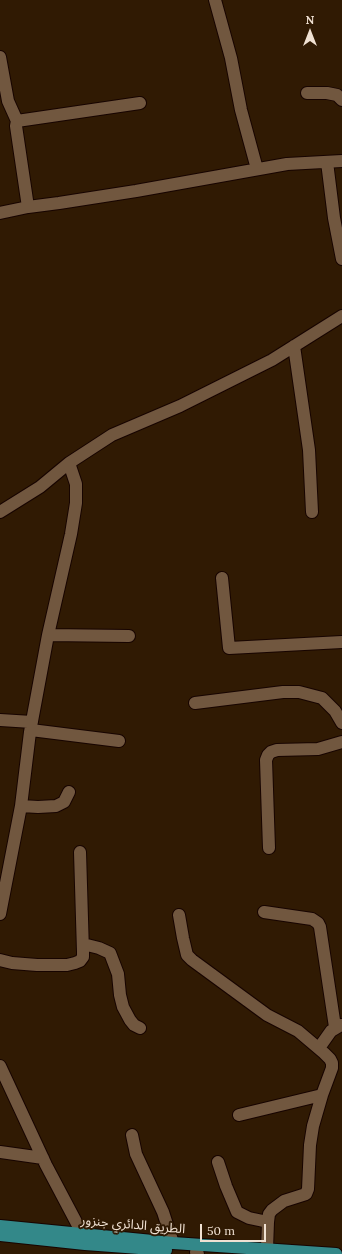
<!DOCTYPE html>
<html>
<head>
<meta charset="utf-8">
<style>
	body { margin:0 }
	#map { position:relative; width:342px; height:1254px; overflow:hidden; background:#301a03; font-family:Lora,serif }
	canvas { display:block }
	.north { position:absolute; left:290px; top:12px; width:40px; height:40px; -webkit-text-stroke:3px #301a03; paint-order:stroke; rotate:0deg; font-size:11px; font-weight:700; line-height:16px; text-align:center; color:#f0e1d3 }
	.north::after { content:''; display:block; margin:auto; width:14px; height:18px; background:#f0e1d3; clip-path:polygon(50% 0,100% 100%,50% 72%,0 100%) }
	.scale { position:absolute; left:200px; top:1224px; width:66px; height:18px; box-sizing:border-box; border:2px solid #f0e1d3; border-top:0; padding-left:5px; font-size:12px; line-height:14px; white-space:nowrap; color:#f0e1d3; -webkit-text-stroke:3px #301a03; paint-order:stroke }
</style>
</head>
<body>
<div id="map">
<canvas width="342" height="1254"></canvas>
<div class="north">N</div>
<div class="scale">50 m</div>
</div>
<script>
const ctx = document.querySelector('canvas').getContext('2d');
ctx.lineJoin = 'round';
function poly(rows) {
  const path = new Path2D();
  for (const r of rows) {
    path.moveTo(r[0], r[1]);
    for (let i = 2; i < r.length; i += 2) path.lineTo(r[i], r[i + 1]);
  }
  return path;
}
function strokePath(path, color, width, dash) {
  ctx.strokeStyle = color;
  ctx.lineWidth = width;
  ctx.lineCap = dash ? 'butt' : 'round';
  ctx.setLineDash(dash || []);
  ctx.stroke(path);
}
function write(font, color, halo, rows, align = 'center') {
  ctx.font = font + ' Lora,"Noto Sans Arabic",serif';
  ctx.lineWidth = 4;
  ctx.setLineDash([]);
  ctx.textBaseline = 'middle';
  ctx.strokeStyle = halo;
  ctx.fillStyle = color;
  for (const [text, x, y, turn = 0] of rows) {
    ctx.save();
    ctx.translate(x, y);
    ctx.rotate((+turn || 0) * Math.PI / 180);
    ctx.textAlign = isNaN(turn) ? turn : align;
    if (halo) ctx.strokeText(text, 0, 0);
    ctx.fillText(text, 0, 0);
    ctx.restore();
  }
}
const minor = poly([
	[215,0,231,58,241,110,257,169],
	[0,57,8,101,17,121],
	[307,93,327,93,337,95,342,100],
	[327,162,334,218,342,259],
	[28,207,16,126,17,121,140,103],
	[0,213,28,207,59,203,136,191,287,164,342,161],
	[294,346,309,450,312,512],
	[0,512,40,487,69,463,112,435,180,406,272,360,342,316],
	[222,578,229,648,342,642],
	[48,635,129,636],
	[195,703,283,692,299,692,322,698,335,711,342,723],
	[0,720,32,722],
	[31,730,119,741],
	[21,806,38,807,56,806,64,802,69,792],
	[269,848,266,760,268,755,271,752,277,750,318,749,342,742],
	[264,912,312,919,318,923,320,927,335,1027],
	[0,914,21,806,30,732,48,635,71,534,76,503,76,484,69,463],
	[179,915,183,938,187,955,192,960,267,1015,298,1031,324,1053,330,1059,332,1063,332,1068,322,1095,313,1126,310,1145,308,1189,306,1194,284,1201,272,1210,269,1214,268,1222,267,1249],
	[83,944,99,948,110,953,118,974,120,995,123,1007,130,1020,134,1025,140,1028],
	[0,960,12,963,37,965,67,965,75,963,80,961,83,957,83,952,80,852],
	[319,1048,331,1031,341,1025],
	[0,1066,46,1165,83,1235],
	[239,1115,322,1095],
	[132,1135,136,1154,163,1212,173,1243],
	[0,1152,43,1158],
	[218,1162,226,1186,237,1212,249,1218,268,1222],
	[196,1252,198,1254]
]);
const major = poly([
	[0,1226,173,1243,336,1254],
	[0,1235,85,1244,166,1250]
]);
const streetNames = [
	["الطريق الدائري جنزور",133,1225,5]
];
strokePath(minor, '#170400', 14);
strokePath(major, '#170400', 14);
strokePath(minor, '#71573f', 12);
strokePath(major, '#338889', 12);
write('13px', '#f0e1d3', '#301a03', streetNames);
</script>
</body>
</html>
